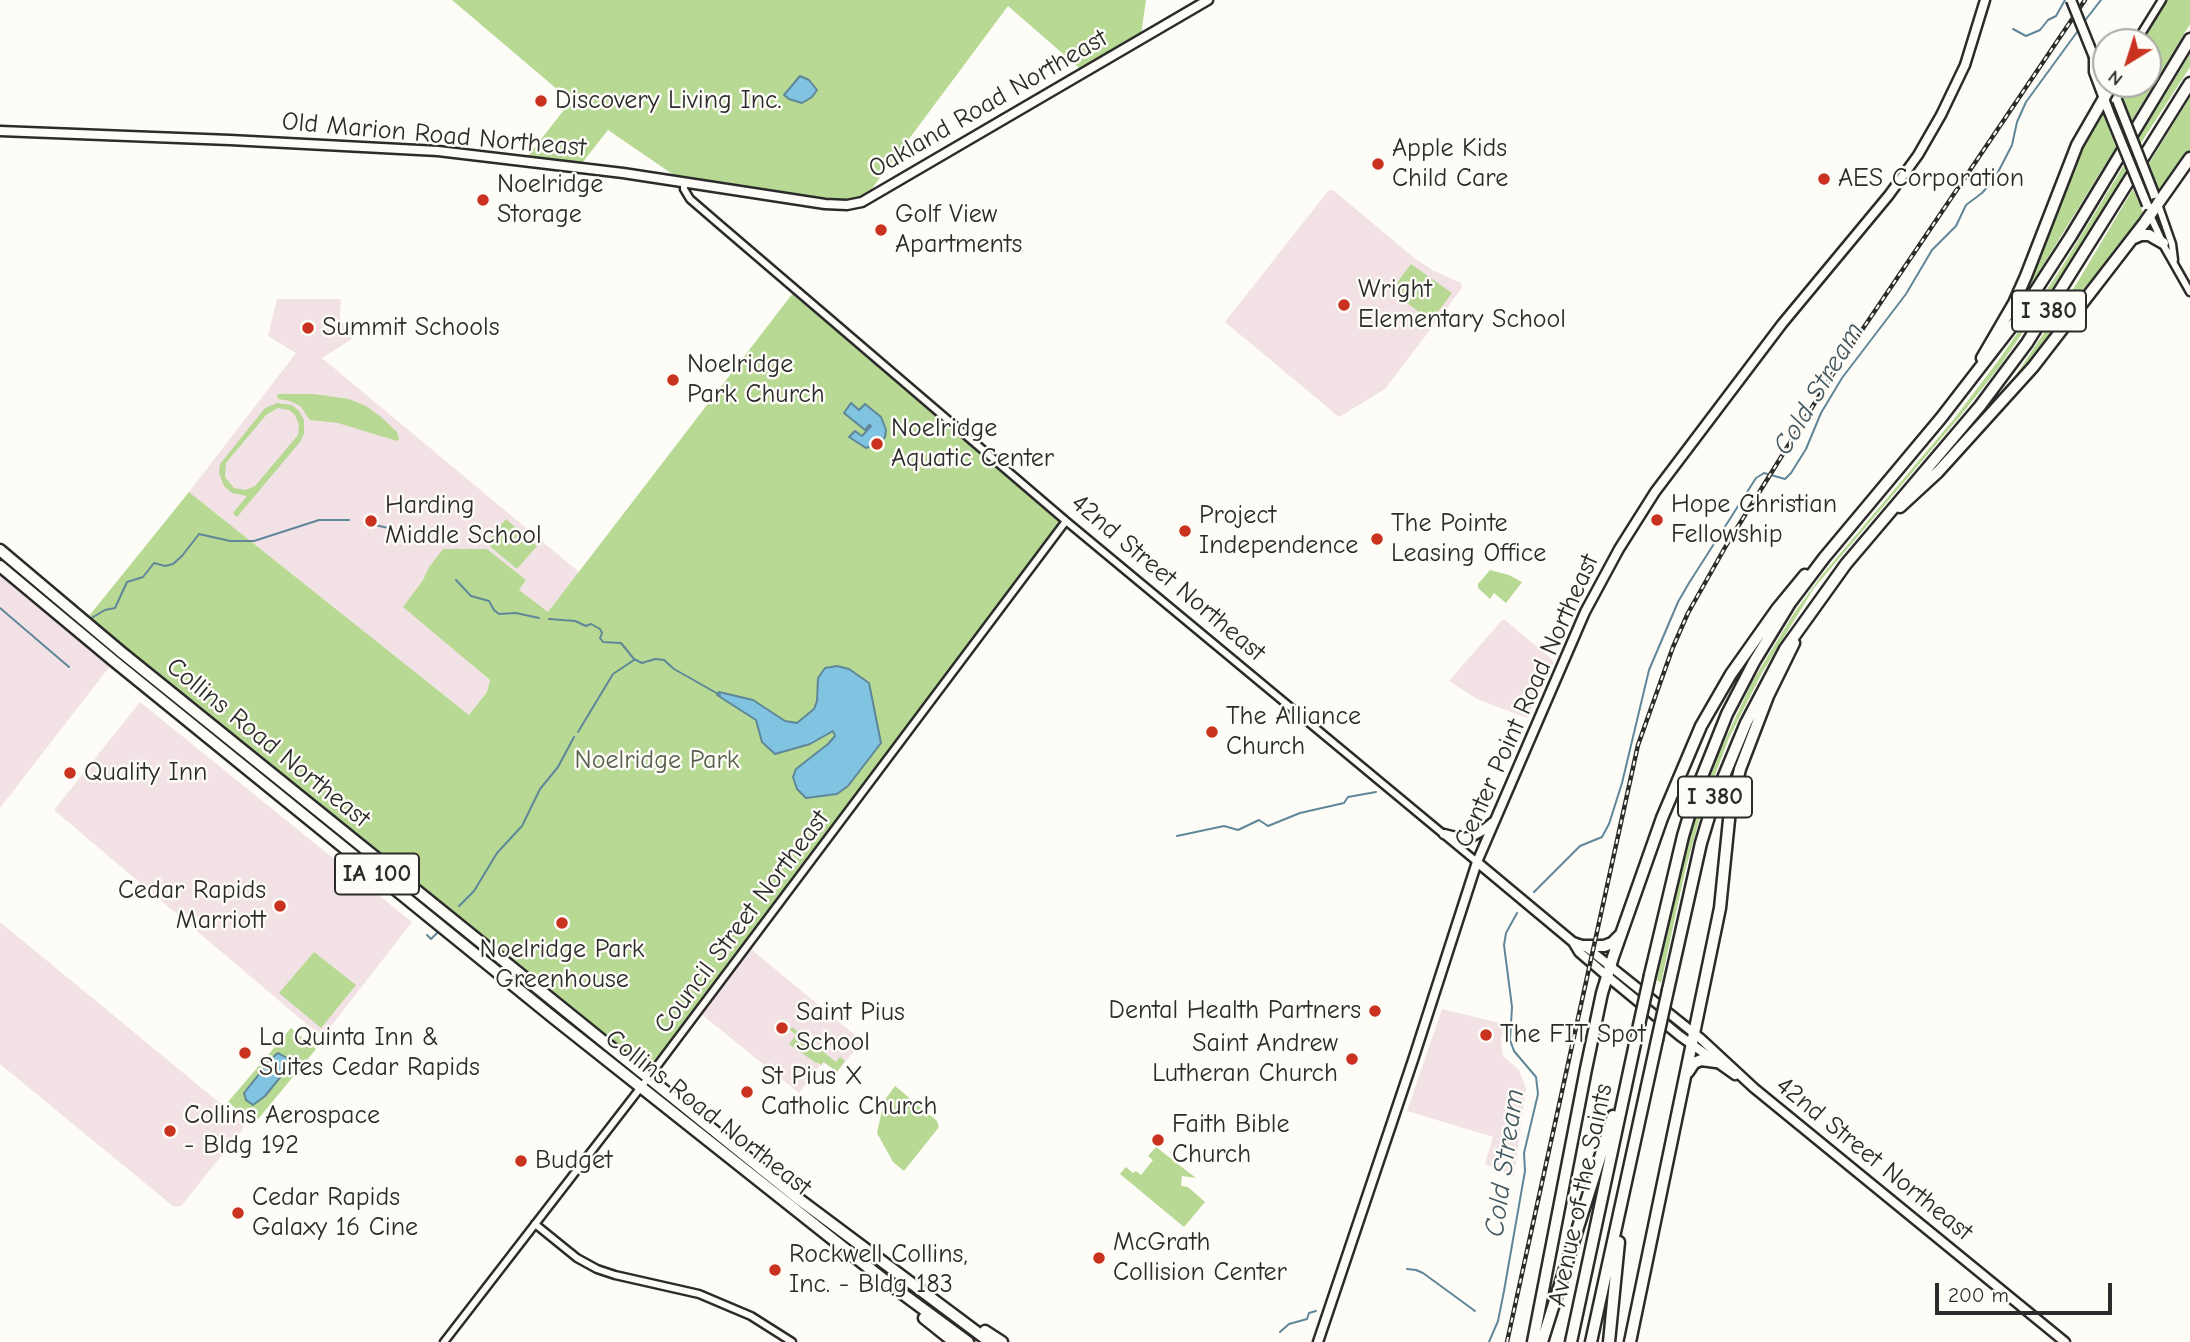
<!DOCTYPE html>
<html>
<head>
<meta charset="utf-8">
<style>
	body { margin:0 }
	#map { position:relative; width:2190px; height:1342px; overflow:hidden; background:#fdfcf7; font-family:"Comic Neue",sans-serif }
	canvas { display:block }
	.north { position:absolute; left:2092px; top:28px; width:70px; height:70px; box-sizing:border-box; background:#fdfcf7; border:2px solid #a9a8a5; border-radius:50%; rotate:218deg; font-size:19px; font-weight:700; line-height:28px; text-align:center; color:#2b2b2b }
	.north::after { content:''; display:block; margin:auto; width:24px; height:32px; background:#c8321e; clip-path:polygon(50% 0,100% 100%,50% 72%,0 100%) }
	.scale { position:absolute; left:1935px; top:1283px; width:177px; height:32px; box-sizing:border-box; border:4px solid #2b2b2b; border-top:0; padding-left:9px; font-size:21px; line-height:24px; white-space:nowrap; color:#2b2b2b; -webkit-text-stroke:5px #fdfcf7; paint-order:stroke }
</style>
</head>
<body>
<div id="map">
<canvas width="2190" height="1342"></canvas>
<div class="north">N</div>
<div class="scale">200 m</div>
</div>
<script>
const ctx = document.querySelector('canvas').getContext('2d');
ctx.lineJoin = 'round';
function fill(path, color) {
  ctx.fillStyle = color;
  ctx.fill(path, 'evenodd');
}
function poly(rows) {
  const path = new Path2D();
  for (const r of rows) {
    path.moveTo(r[0], r[1]);
    for (let i = 2; i < r.length; i += 2) path.lineTo(r[i], r[i + 1]);
  }
  return path;
}
function strokePath(path, color, width, dash) {
  ctx.strokeStyle = color;
  ctx.lineWidth = width;
  ctx.lineCap = dash ? 'butt' : 'round';
  ctx.setLineDash(dash || []);
  ctx.stroke(path);
}
function write(font, color, halo, rows, align = 'center') {
  ctx.font = font + ' "Comic Neue",sans-serif';
  ctx.lineWidth = 5;
  ctx.setLineDash([]);
  ctx.textBaseline = 'middle';
  ctx.strokeStyle = halo;
  ctx.fillStyle = color;
  for (const [text, x, y, turn = 0] of rows) {
    ctx.save();
    ctx.translate(x, y);
    ctx.rotate((+turn || 0) * Math.PI / 180);
    ctx.textAlign = isNaN(turn) ? turn : align;
    if (halo) ctx.strokeText(text, 0, 0);
    ctx.fillText(text, 0, 0);
    ctx.restore();
  }
}
const built = poly([
	[1333,190,1413,257,1432,270,1461,283,1462,288,1385,389,1339,417,1225,322,1328,191],
	[277,299,341,299,340,318,352,339,322,358,579,572,548,613,519,590,526,580,443,549,429,567,423,580,404,607,490,680,487,692,469,715,189,492,296,353,268,336],
	[0,566,114,661,0,808],
	[1502,620,1505,620,1553,660,1553,664,1527,718,1477,699,1449,681],
	[140,702,412,922,328,1030,322,1033,316,1032,54,810],
	[0,922,243,1122,243,1129,181,1206,174,1207,0,1064],
	[751,949,862,1041,837,1072,823,1062,799,1093,701,1014],
	[1442,1009,1504,1024,1501,1039,1503,1056,1519,1070,1526,1088,1514,1176,1485,1164,1493,1137,1407,1111]
]);
const green = poly([
	[452,0,1146,0,1141,35,1084,72,1008,6,862,202,847,205,684,182,608,130,578,168,524,161,571,101],
	[2167,0,2190,0,2190,24,2130,123,2114,84,2148,84,2148,42,2140,42],
	[2190,54,2190,67,2139,146,2137,141],
	[2190,97,2190,150,2166,185,2157,190,2148,165],
	[2103,114,2116,147,2029,288,2026,286,2079,149],
	[2124,165,2126,171,2071,261,2000,366,1961,415,1814,588,1762,673,1729,738,1703,807,1685,871,1661,983,1657,980,1665,941,1684,858,1696,816,1717,757,1752,682,1794,613,1822,575,1954,419,2001,357,2060,270],
	[2133,189,2145,217,2137,224,2090,288,2009,389,2008,387,2077,283],
	[1411,264,1452,293,1431,321,1391,291],
	[796,289,1066,521,648,1078,85,621,189,492,469,715,487,692,490,680,403,607,423,580,429,567,443,549,487,549,526,580,519,590,548,612],
	[280,394,314,394,349,399,366,406,381,417,397,432,399,439,397,441,338,423,310,420,300,406,290,401,278,399,277,395],
	[277,403,292,405,299,411,304,420,304,434,300,442,237,517,233,513,247,496,232,493,224,486,219,473,220,464,265,408],
	[278,408,289,410,295,415,299,425,298,435,255,486,245,490,234,488,225,477,226,463,266,415],
	[506,519,537,546,517,569,486,543],
	[1490,570,1509,575,1522,582,1506,603,1494,593,1490,599,1478,588,1478,584],
	[314,952,356,985,321,1028,279,993],
	[792,1027,836,1062,840,1057,845,1061,837,1072,824,1062,821,1065,817,1062,816,1063,789,1044,796,1035,790,1030],
	[291,1028,316,1049,254,1124,228,1102],
	[895,1086,937,1121,939,1127,904,1171,893,1162,877,1133,884,1101],
	[1156,1147,1196,1178,1182,1176,1181,1186,1188,1187,1205,1202,1184,1227,1120,1174,1126,1167,1133,1173,1136,1171,1141,1175,1153,1160,1148,1156]
]);
const water = poly([
	[800,76,809,80,817,90,812,97,802,103,789,99,784,95,800,76],
	[851,403,859,410,865,404,881,417,886,430,885,437,880,443,866,448,849,437,855,431,862,436,871,426,869,425,865,430,844,413,851,403],
	[837,666,849,669,869,683,881,743,848,786,837,794,806,798,797,789,793,777,796,769,828,744,835,736,833,731,810,744,775,754,762,742,756,720,717,695,719,692,753,700,785,721,797,723,814,709,817,701,818,678,825,668,837,666],
	[278,1053,287,1058,291,1064,265,1096,253,1105,246,1100,244,1093,272,1058,278,1053]
]);
const stream = poly([
	[2083,23,2101,0],
	[2013,29,2026,36,2040,30,2048,20,2056,16,2065,0],
	[366,523,393,529],
	[456,580,471,596,489,601,494,610,499,614,516,613,539,618],
	[0,608,69,667],
	[93,617,105,610,115,608,127,582,143,577,154,563,165,566,173,564,182,556,199,534,230,541,254,541,319,520,349,520],
	[549,619,575,621,586,626,591,624,600,629,602,633,600,638,603,642,621,643,634,659,642,663,655,659,664,660,674,669,720,695],
	[578,732,613,674,634,660],
	[1177,836,1224,826,1238,830,1259,820,1268,826,1300,813,1344,803,1348,797,1376,792],
	[1534,892,1580,846,1602,837,1609,824,1622,783,1649,670,1678,602,1689,583,1756,478,1764,473,1785,479,1791,473,1806,449,1821,413,1842,378,1906,294,1932,250,1956,226,1966,205,1982,193,1995,178,2012,145,2017,122,2026,102,2080,28],
	[459,906,474,891,497,853,522,826,540,789,558,767,574,737],
	[427,935,431,939,437,933],
	[1407,1269,1416,1270,1423,1273,1475,1311],
	[1280,1332,1289,1324,1307,1319,1309,1313,1316,1311],
	[1489,1342,1498,1321,1504,1291,1525,1171,1524,1153,1538,1094,1536,1077,1514,1051,1510,1040,1512,1007,1504,945,1506,933,1517,913]
]);
const minor = poly([
	[2136,42,2162,0],
	[684,182,684,189,690,199,719,224,1066,521,1477,862],
	[2158,204,2172,244,2174,260],
	[2150,215,2165,248,2190,292],
	[535,1224,577,1258,597,1269,615,1275,699,1294,751,1316,792,1342],
	[444,1342,648,1078,1066,521]
]);
const major = poly([
	[2094,57,2094,72,2109,112],
	[2094,57,2101,64,2106,74],
	[0,131,230,140,438,151,623,173,825,204,847,205,862,202,1208,0],
	[1444,834,1460,838,1471,837,1482,831,1493,822],
	[1477,862,1573,942,1585,946,1700,1038,1754,1088,2065,1342],
	[1573,942,1579,952,1607,976,1680,1036,1735,1075],
	[1318,1342,1414,1057,1477,862,1585,612,1619,549,1655,492,1782,324,1889,195,1918,155,1941,115,1965,65,1985,0]
]);
const highway = poly([
	[2134,238,2141,235,2149,235,2163,243],
	[1982,358,2014,303,2026,276,2077,145,2111,86],
	[1900,507,1938,472,2033,367,2145,222,2190,158],
	[0,550,121,652,800,1200,990,1342],
	[0,566,114,661,555,1019,888,1283,968,1342],
	[1585,946,1604,946,1612,943,1620,935],
	[1650,975,1683,836,1697,789,1727,714,1754,662,1790,603,1824,558,1941,418,2016,321,2071,236,2190,39],
	[1668,990,1701,843,1714,800,1746,723,1785,649,1846,564,1980,406,2027,343,2190,83],
	[1688,1072,1694,1063,1701,1060,1716,1062],
	[924,1318,954,1342],
	[985,1331,1002,1342],
	[1533,1342,1586,1069,1602,993,1613,957,1662,818,1701,726,1731,674,1777,609,1805,575],
	[1542,1342,1613,1116],
	[1571,1342,1639,1025],
	[1591,1342,1657,1040],
	[1609,1342,1619,1242],
	[1630,1342,1720,908,1730,810,1740,769,1768,696,1794,643]
]);
const rail = poly([
	[1507,1342,1638,745,1673,647,1688,613,1727,544,1839,364,2085,0]
]);
const majorBridge = poly([
	[2071,0,2094,57],
	[2117,100,2154,194],
	[2109,112,2147,205]
]);
const highwayBridge = poly([
	[1639,1025,1650,975],
	[1657,1040,1668,990]
]);
const markers = [
	[541,101,7,"#c8321e"],
	[1378,164,7,"#c8321e"],
	[1824,179,7,"#c8321e"],
	[483,200,7,"#c8321e"],
	[881,230,7,"#c8321e"],
	[1344,305,7,"#c8321e"],
	[308,328,7,"#c8321e"],
	[673,380,7,"#c8321e"],
	[877,444,7,"#c8321e"],
	[1657,520,7,"#c8321e"],
	[371,521,7,"#c8321e"],
	[1185,531,7,"#c8321e"],
	[1377,539,7,"#c8321e"],
	[1212,732,7,"#c8321e"],
	[70,773,7,"#c8321e"],
	[280,906,7,"#c8321e"],
	[562,923,7,"#c8321e"],
	[1375,1011,7,"#c8321e"],
	[782,1028,7,"#c8321e"],
	[1486,1035,7,"#c8321e"],
	[245,1053,7,"#c8321e"],
	[1352,1059,7,"#c8321e"],
	[747,1092,7,"#c8321e"],
	[170,1131,7,"#c8321e"],
	[1158,1140,7,"#c8321e"],
	[521,1161,7,"#c8321e"],
	[238,1213,7,"#c8321e"],
	[1099,1258,7,"#c8321e"],
	[775,1270,7,"#c8321e"]
];
const shields = [
	[2049,311,74],
	[1715,797,74],
	[377,874,84]
];
const shieldNames = [
	["I 380",2049,311],
	["I 380",1715,797],
	["IA 100",377,874]
];
const poiNames = [
	["Discovery Living Inc.",555,101],
	["Apple Kids",1392,149],
	["Child Care",1392,179],
	["AES Corporation",1838,179],
	["Noelridge",497,185],
	["Storage",497,215],
	["Golf View",895,215],
	["Apartments",895,245],
	["Wright",1358,290],
	["Elementary School",1358,320],
	["Summit Schools",322,328],
	["Noelridge",687,365],
	["Park Church",687,395],
	["Noelridge",891,429],
	["Aquatic Center",891,459],
	["Hope Christian",1671,505],
	["Fellowship",1671,535],
	["Harding",385,506],
	["Middle School",385,536],
	["Project",1199,516],
	["Independence",1199,546],
	["The Pointe",1391,524],
	["Leasing Office",1391,554],
	["The Alliance",1226,717],
	["Church",1226,747],
	["Quality Inn",84,773],
	["Cedar Rapids",266,891,"right"],
	["Marriott",266,921,"right"],
	["Noelridge Park",562,950,"center"],
	["Greenhouse",562,980,"center"],
	["Dental Health Partners",1361,1011,"right"],
	["Saint Pius",796,1013],
	["School",796,1043],
	["The FIT Spot",1500,1035],
	["La Quinta Inn &",259,1038],
	["Suites Cedar Rapids",259,1068],
	["Saint Andrew",1338,1044,"right"],
	["Lutheran Church",1338,1074,"right"],
	["St Pius X",761,1077],
	["Catholic Church",761,1107],
	["Collins Aerospace",184,1116],
	["- Bldg 192",184,1146],
	["Faith Bible",1172,1125],
	["Church",1172,1155],
	["Budget",535,1161],
	["Cedar Rapids",252,1198],
	["Galaxy 16 Cine",252,1228],
	["McGrath",1113,1243],
	["Collision Center",1113,1273],
	["Rockwell Collins,",789,1255],
	["Inc. - Bldg 183",789,1285]
];
const streetNames = [
	["Oakland Road Northeast",988,104,-30],
	["Old Marion Road Northeast",434,135,5],
	["42nd Street Northeast",1168,578,40],
	["Center Point Road Northeast",1527,701,-66],
	["Collins Road Northeast",268,743,39],
	["Council Street Northeast",742,922,-53],
	["Collins Road Northeast",708,1113,38],
	["42nd Street Northeast",1874,1159,39],
	["Avenue of the Saints",1581,1195,-78]
];
const parkNames = [
	["Noelridge Park",657,761]
];
const waterNames = [
	["Cold Stream",1819,389,-59],
	["Cold Stream",1505,1163,-82]
];
fill(built, '#f2e2e5');
fill(green, '#b7d993');
fill(water, '#81c4e2');
strokePath(water, '#5f8799', 2);
strokePath(stream, '#5f8799', 2);
strokePath(minor, '#2b2b2b', 11);
strokePath(major, '#2b2b2b', 13);
strokePath(highway, '#2b2b2b', 15);
strokePath(minor, '#fdfcf7', 6);
strokePath(major, '#fdfcf7', 8);
strokePath(highway, '#fdfcf7', 10);
strokePath(rail, '#2b2b2b', 4.5);
strokePath(rail, '#fdfcf7', 2, [5]);
strokePath(majorBridge, '#2b2b2b', 13, []);
strokePath(highwayBridge, '#2b2b2b', 15, []);
strokePath(majorBridge, '#fdfcf7', 8);
strokePath(highwayBridge, '#fdfcf7', 10);
for (const [x, y, r, color] of markers) {
  const dot = new Path2D();
  dot.arc(x, y, r, 0, 2 * Math.PI);
  ctx.fillStyle = color;
  ctx.fill(dot);
  strokePath(dot, '#fdfcf7', 2.5);
}
for (const [x, y, w] of shields) {
  const box = new Path2D();
  box.roundRect(x - w / 2, y - 20.5, w, 41, 5);
  ctx.fillStyle = '#fdfcf7';
  ctx.fill(box);
  strokePath(box, '#2b2b2b', 2);
}
write('bold 24px', '#2b2b2b', null, shieldNames);
write('26px', '#2b2b2b', '#fdfcf7', poiNames, 'left');
write('26px', '#2b2b2b', '#fdfcf7', streetNames);
write('26px', '#555f4a', '#fdfcf7', parkNames);
write('italic 28px', '#455962', '#fdfcf7', waterNames);
</script>
</body>
</html>
